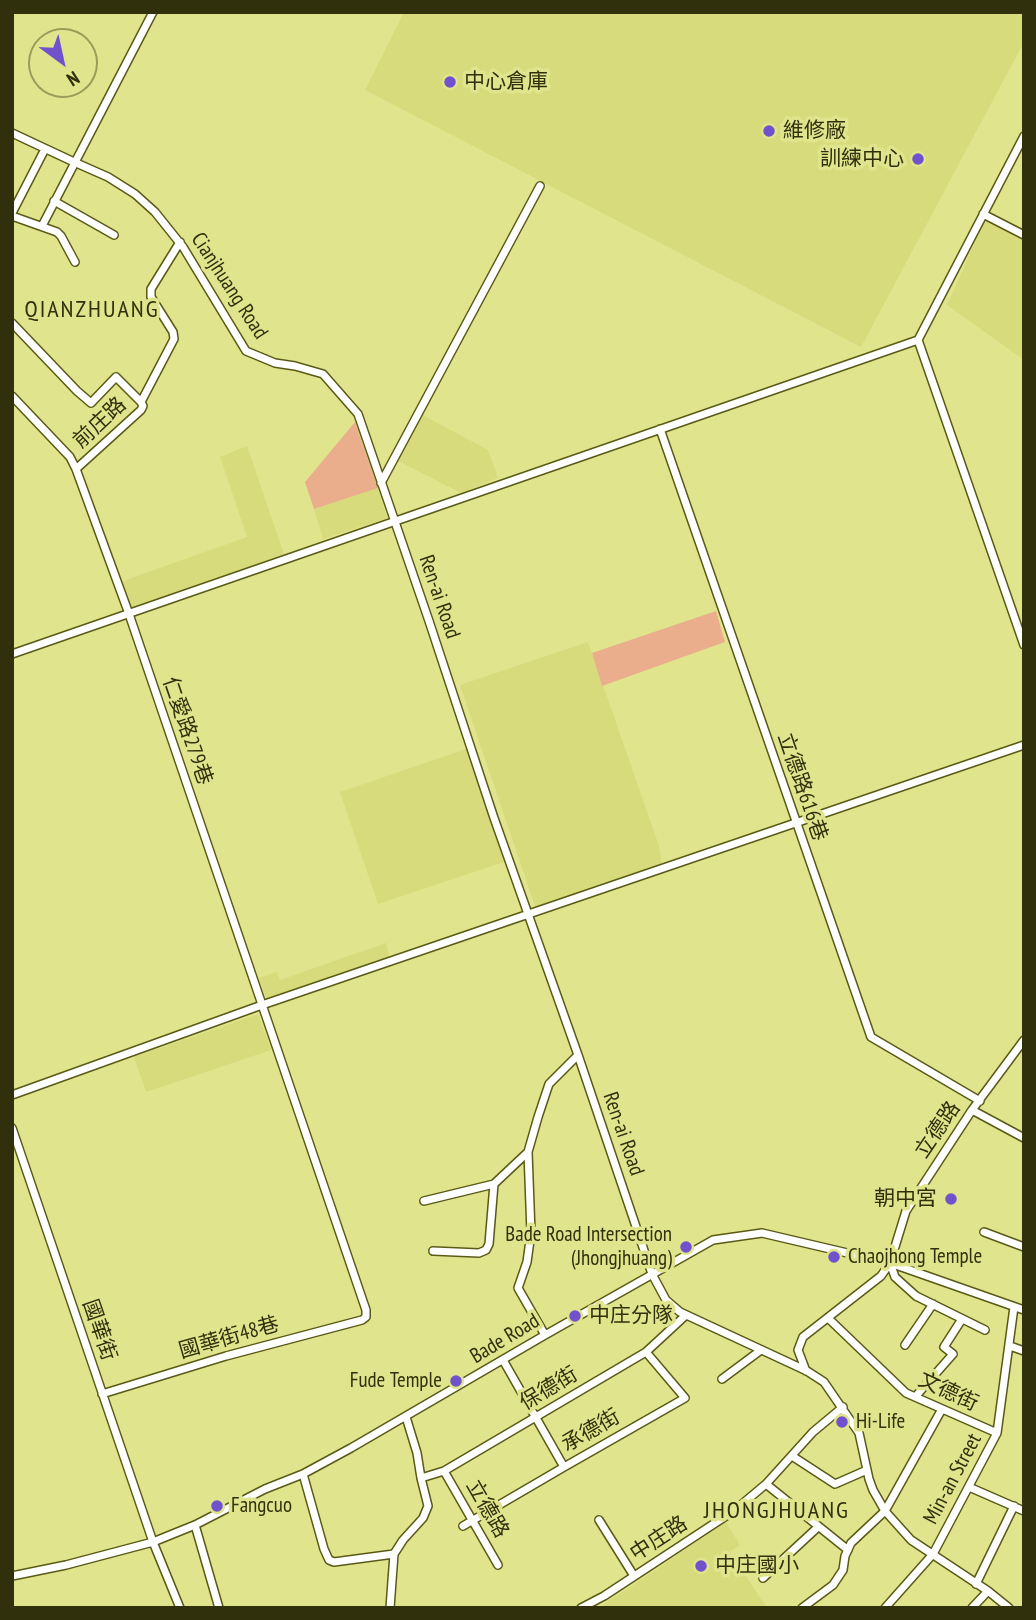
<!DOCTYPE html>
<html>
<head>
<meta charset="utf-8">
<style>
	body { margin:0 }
	#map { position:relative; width:1036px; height:1620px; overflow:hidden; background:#e0e48d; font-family:"PT Sans Narrow",sans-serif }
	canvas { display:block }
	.frame { position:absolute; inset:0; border:14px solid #30310c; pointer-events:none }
	.north { position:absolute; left:28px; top:28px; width:70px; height:70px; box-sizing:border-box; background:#e0e48d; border:2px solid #9a9c59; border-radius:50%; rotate:147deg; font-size:19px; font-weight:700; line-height:28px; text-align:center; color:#30310c }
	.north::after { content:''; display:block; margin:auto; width:24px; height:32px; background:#7152cc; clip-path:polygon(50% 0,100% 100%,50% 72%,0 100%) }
</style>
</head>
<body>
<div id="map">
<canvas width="1036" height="1620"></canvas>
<div class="frame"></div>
<div class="north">N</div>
</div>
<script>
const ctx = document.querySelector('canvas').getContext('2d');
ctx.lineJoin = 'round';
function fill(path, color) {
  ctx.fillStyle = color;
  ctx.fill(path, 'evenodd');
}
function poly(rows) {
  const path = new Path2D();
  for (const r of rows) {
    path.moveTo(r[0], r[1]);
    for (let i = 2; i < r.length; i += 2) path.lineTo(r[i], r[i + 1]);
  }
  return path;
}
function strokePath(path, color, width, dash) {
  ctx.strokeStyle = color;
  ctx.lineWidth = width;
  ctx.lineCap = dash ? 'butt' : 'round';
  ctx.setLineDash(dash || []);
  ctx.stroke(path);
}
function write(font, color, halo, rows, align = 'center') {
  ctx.font = font + ' "PT Sans Narrow","Noto Sans TC",sans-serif';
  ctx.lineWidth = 7;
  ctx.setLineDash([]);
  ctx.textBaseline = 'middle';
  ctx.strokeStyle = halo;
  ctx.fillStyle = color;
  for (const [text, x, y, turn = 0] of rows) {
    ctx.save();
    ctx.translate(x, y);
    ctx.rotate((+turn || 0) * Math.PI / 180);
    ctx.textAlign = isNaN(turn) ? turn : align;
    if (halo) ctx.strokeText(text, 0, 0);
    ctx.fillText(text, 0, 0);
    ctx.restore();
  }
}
const built = poly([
	[404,12,1024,12,1024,42,861,347,365,90],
	[985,220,1024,240,1024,360,947,305],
	[421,414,488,450,498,478,461,493,398,461],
	[247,446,284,554,132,609,123,581,247,537,220,457],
	[378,488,387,518,323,539,314,509],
	[588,642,659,846,662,865,536,909,460,685],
	[466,749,504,862,378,904,340,792],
	[386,943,390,958,267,1001,259,978,277,972,280,980],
	[258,1014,271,1050,146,1092,134,1057],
	[726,1522,740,1545,730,1552,767,1608,603,1608,602,1605,642,1579]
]);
const green = poly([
	[355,422,378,488,314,509,305,482],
	[716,611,725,642,602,686,592,653]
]);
const minor = poly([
	[12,133,74,162,108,177,135,194,155,212,183,247,246,351,275,363,295,366,323,374,358,414,429,621,494,818,578,1055,652,1274,666,1300,680,1312,807,1371,824,1382,859,1433,869,1479,873,1490,885,1511,911,1540,988,1591,1009,1608],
	[54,201,114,235],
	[12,213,45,149],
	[983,214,1024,235],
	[12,216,57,232,61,236,75,262],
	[42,226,153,12],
	[12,323,77,391,91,403,116,377,141,402],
	[918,340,1024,645],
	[12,396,70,457,76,469,129,614,366,1310,366,1317,362,1320,226,1356,102,1394],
	[660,429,871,1037,980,1101],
	[76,469,141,410,143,406,141,402,174,339,173,332,151,297,151,289,180,242],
	[381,483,540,186],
	[12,654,918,340,1024,136],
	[12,1095,262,1005,1024,745],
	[972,1110,1024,1138],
	[12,1128,153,1542,180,1608],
	[424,1201,494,1184,528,1152],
	[984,1232,1024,1247],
	[433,1251,479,1253,486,1250,489,1244,494,1184],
	[890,1263,895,1277,916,1296,985,1330],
	[828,1318,906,1393,997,1433],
	[545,1335,518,1288,527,1262,531,1233,528,1152,538,1117,549,1084,578,1055],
	[905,1345,933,1304],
	[1010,1346,1024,1351],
	[503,1360,564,1467],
	[806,1371,798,1350,803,1337,881,1276,890,1263,906,1211,972,1110,1024,1040],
	[722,1379,761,1350],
	[915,1397,953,1354,944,1347,962,1319],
	[792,1456,835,1484,867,1470],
	[444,1471,498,1565],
	[303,1474,324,1549,329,1560,334,1562,394,1554],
	[421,1478,444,1471,646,1352,686,1315],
	[766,1484,848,1550],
	[969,1487,1024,1511],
	[599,1520,634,1576],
	[195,1525,219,1608],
	[463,1526,564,1467,685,1398,646,1352],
	[12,1576,66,1565,153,1542,195,1525,265,1489,303,1474,351,1448,545,1335,713,1240,762,1233,890,1263,1024,1310],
	[763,1578,818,1527],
	[976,1584,1014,1506],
	[390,1608,394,1554,403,1540,423,1518,428,1506,421,1478,417,1453,406,1417],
	[581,1608,604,1596,735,1510,766,1484,813,1432,843,1407],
	[802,1608,833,1585,843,1570,845,1556,851,1543,885,1511,942,1409],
	[885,1608,933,1554,997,1433,1014,1307],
	[972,1608,988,1591]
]);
const markers = [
	[450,82,7,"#7152cc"],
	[769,131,7,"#7152cc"],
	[918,159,7,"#7152cc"],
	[951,1199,7,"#7152cc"],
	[686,1247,7,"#7152cc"],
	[834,1257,7,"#7152cc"],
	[575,1316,7,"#7152cc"],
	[456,1381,7,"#7152cc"],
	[842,1422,7,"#7152cc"],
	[217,1506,7,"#7152cc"],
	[701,1566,7,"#7152cc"]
];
const poiNames = [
	["中心倉庫",464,82],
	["維修廠",783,131],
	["訓練中心",904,159,"right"],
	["朝中宮",937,1199,"right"],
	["Bade Road Intersection",672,1235,"right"],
	["(Jhongjhuang)",672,1259,"right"],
	["Chaojhong Temple",848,1257],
	["中庄分隊",589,1316],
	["Fude Temple",442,1381,"right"],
	["Hi-Life",856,1422],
	["Fangcuo",231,1506],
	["中庄國小",715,1566]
];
const streetNames = [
	["Cianjhuang Road",229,286,57],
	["前庄路",100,423,-43],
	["Ren-ai Road",439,597,71],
	["仁愛路279巷",187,731,71],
	["立德路616巷",802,787,71],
	["立德路",938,1130,-56],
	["Ren-ai Road",623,1134,71],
	["國華街",99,1330,71],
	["國華街48巷",229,1338,-16],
	["Bade Road",505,1339,-31],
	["保德街",549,1389,-31],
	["文德街",948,1392,25],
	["承德街",591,1431,-30],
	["Min-an Street",953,1479,-62],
	["立德路",487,1509,60],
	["中庄路",659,1539,-33]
];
const quarterNames = [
	["QIANZHUANG",92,310],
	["JHONGJHUANG",777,1511]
];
fill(built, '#d7db7b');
fill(green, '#ebae8c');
strokePath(minor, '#595a16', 10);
strokePath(minor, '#fff', 7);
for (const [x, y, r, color] of markers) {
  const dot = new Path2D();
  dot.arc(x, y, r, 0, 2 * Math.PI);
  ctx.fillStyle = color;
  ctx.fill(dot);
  strokePath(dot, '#e0e48d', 2.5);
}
write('21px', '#30310c', '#e0e48d', poiNames, 'left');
write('21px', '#30310c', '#e0e48d', streetNames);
ctx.letterSpacing = '2px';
write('24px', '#30310c', '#e0e48d', quarterNames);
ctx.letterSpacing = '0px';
</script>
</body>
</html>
